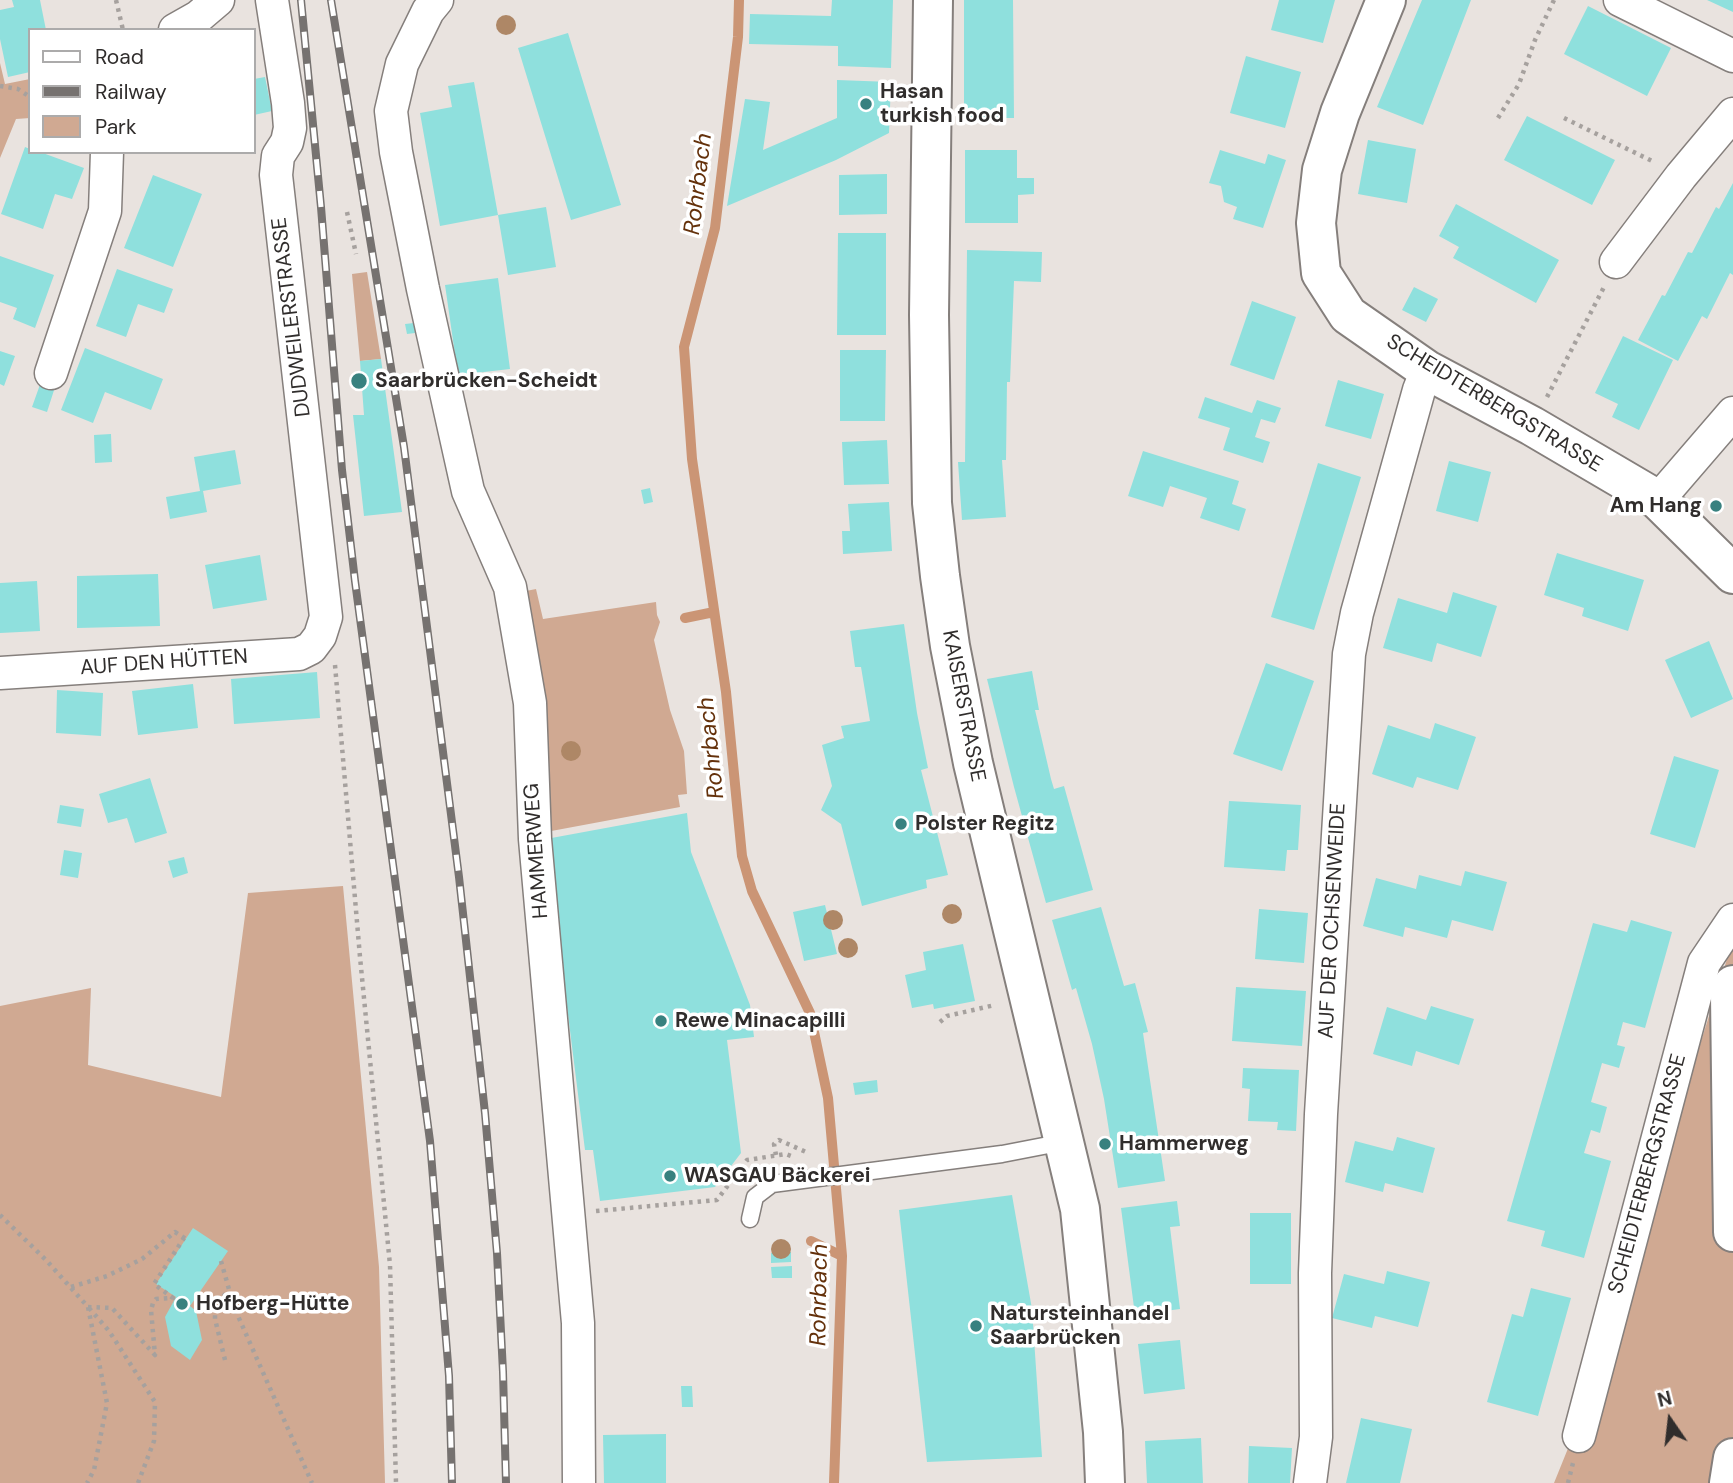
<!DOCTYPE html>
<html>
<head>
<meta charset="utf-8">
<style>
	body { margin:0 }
	#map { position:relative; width:1733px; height:1483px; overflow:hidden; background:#e9e3df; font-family:"DM Sans",sans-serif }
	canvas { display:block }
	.legend { position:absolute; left:28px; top:28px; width:228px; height:126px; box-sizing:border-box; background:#fff; border:2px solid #acabab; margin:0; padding:9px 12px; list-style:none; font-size:21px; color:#302d2c }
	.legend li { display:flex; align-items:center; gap:14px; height:35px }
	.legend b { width:35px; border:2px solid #acabab }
	.north { position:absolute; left:1635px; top:1385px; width:70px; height:70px; -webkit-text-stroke:5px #fff; paint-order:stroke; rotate:346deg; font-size:19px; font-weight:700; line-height:28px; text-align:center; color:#302d2c }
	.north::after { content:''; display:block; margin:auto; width:24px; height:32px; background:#302d2c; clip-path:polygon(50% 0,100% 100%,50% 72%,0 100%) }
</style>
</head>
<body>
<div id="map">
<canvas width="1733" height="1483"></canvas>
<ul class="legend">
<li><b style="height:9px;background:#fff"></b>Road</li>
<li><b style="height:9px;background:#767270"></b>Railway</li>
<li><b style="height:19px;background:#d0a992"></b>Park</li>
</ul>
<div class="north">N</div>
</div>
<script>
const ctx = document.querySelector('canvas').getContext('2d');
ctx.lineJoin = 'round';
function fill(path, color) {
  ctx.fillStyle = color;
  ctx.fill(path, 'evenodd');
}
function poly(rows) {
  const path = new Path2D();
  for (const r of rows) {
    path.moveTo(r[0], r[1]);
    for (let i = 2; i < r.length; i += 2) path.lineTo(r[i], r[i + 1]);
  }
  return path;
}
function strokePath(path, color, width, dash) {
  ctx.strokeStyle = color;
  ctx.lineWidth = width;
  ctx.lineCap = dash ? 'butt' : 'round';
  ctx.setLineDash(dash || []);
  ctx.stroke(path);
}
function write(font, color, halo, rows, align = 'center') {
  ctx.font = font + ' "DM Sans",sans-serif';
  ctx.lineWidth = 7;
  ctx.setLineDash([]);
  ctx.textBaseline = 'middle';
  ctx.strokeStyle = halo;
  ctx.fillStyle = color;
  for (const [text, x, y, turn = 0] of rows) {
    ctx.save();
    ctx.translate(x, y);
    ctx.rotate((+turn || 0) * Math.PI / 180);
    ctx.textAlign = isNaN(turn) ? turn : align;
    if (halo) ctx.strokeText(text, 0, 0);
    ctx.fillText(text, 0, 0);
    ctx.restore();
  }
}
const green = poly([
	[0,63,5,84,30,79,30,118,16,119,0,158],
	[367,272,381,359,360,361,352,274],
	[536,589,543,619,656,602,657,615,660,622,654,640,670,710,684,751,687,794,678,795,680,807,546,832,526,591],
	[343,886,379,1267,385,1483,0,1483,0,1006,91,988,88,1065,221,1097,248,893],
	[1733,940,1733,1483,1554,1483,1588,1399]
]);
const stream = poly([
	[739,0,738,37,715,228,684,347,692,459,726,692,742,856,752,891,810,1013,828,1098,842,1256,834,1483],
	[685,618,714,612],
	[811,1241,842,1256]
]);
const building = poly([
	[12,0,40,0,46,30,30,30,30,72,8,77,0,39,0,10,14,7],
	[832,0,893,0,891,68,838,66,838,46,749,44,750,14,831,16],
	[964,0,1013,0,1014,118,964,118],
	[1279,0,1335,0,1323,43,1271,30],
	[1422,0,1471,0,1423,125,1377,107],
	[1707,0,1733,0,1733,12],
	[1588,6,1671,48,1647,96,1564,54],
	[568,33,621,205,571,220,518,48],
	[1246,56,1301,72,1285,128,1230,113],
	[265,77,272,111,254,115,254,79],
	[837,80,891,82,889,133,836,160,727,206,745,99,770,102,763,150,837,118],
	[474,82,498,215,440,226,420,113,452,107,448,86],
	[1527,116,1615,160,1592,205,1504,160],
	[1368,140,1416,149,1407,203,1358,194],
	[25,147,30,149,30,152,40,152,84,168,72,199,55,194,43,229,1,214],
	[965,150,1017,150,1017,178,1034,178,1034,194,1018,195,1018,223,965,223],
	[1220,150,1265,164,1268,154,1286,160,1263,228,1233,219,1237,207,1224,202,1221,186,1209,183],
	[887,174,887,214,839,215,839,175],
	[153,175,202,194,173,267,124,248],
	[1733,183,1733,275,1730,273,1707,319,1702,316,1678,361,1638,340,1662,295,1665,296,1688,252,1692,253,1716,207,1719,209],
	[1456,204,1559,260,1536,303,1453,258,1459,247,1439,236],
	[546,207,556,267,508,275,498,215],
	[838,233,886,233,886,335,837,335],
	[967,250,1042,252,1041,282,1014,281,1010,382,1007,382,1006,460,1002,460,1006,517,962,520,958,462,965,462],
	[0,256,54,275,35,328,13,319,17,308,0,302],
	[117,269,173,289,164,313,138,304,126,337,96,326],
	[498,278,510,369,458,375,445,285],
	[1414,287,1438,299,1426,322,1402,310],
	[1252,301,1296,317,1274,380,1230,365],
	[414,323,415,333,407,334,405,324],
	[1623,336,1673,360,1639,430,1612,417,1618,404,1595,393],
	[85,348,163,379,151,410,105,392,93,423,61,410],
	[840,350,886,350,885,421,840,421],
	[0,351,15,356,4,386,0,384],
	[381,359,402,512,364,516,353,415,364,415,360,361],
	[42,379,56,384,47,412,32,407],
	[1338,380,1384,394,1371,439,1325,426],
	[1205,397,1252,413,1257,400,1281,408,1275,423,1261,419,1255,437,1270,442,1263,463,1223,450,1230,428,1198,418],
	[111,434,112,462,95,463,94,435],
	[887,440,889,484,844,485,842,442],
	[235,450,241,484,203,491,207,512,170,519,166,497,200,491,194,457],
	[1143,451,1239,481,1232,504,1246,509,1239,531,1200,518,1207,498,1170,486,1163,507,1128,496],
	[1449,461,1491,472,1478,522,1436,511],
	[1318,463,1361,477,1314,630,1271,617],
	[650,488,653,502,644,504,641,490],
	[889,502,892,551,843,554,842,531,850,531,848,504],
	[1557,553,1644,580,1628,631,1582,616,1584,608,1544,595],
	[260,555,267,600,213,609,205,565],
	[158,574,160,626,77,628,77,576],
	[37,581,40,631,0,633,0,583],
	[1453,592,1497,606,1481,657,1437,643,1432,662,1383,648,1398,598,1447,613],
	[904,624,917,713,928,768,921,770,948,875,926,880,927,888,862,906,841,824,821,810,832,786,822,745,844,738,841,726,870,721,861,667,855,667,850,631],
	[1709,641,1733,699,1691,718,1665,660],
	[1266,663,1314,681,1282,771,1233,754],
	[1032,671,1039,710,1035,710,1051,779,1054,789,1064,786,1093,890,1046,903,1014,787,987,679],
	[317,672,320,718,234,724,231,679],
	[193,684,198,728,138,735,132,691],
	[57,690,103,693,101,736,56,733],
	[1435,723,1476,737,1458,790,1417,777,1413,788,1372,774,1388,725,1430,739],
	[1674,756,1719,770,1695,848,1650,834],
	[150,778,167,833,135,843,127,818,108,823,99,794],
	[1229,801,1301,805,1298,850,1287,850,1285,871,1224,867],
	[60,805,84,809,81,827,57,823],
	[687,813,691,852,750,1005,754,1037,727,1040,741,1153,715,1187,600,1201,593,1150,585,1150,546,839],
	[64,850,82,853,78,878,60,875],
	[184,857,188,873,173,878,168,861],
	[1465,871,1507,882,1493,931,1452,920,1447,938,1405,927,1403,937,1363,926,1376,878,1416,889,1419,875,1461,886],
	[825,905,837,954,804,961,793,912],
	[1101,907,1124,986,1135,983,1148,1032,1143,1033,1165,1181,1118,1188,1104,1099,1092,1044,1076,988,1072,990,1052,920],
	[1259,909,1308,913,1304,963,1255,959],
	[1631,920,1672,932,1645,1028,1623,1022,1617,1045,1625,1047,1619,1068,1602,1063,1591,1102,1607,1107,1600,1133,1591,1130,1584,1153,1611,1161,1584,1258,1541,1246,1545,1231,1507,1221,1593,923,1627,932],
	[963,944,975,1001,934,1009,933,1004,912,1008,905,975,926,970,923,952],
	[1236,987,1306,991,1302,1046,1232,1041],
	[1431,1006,1474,1019,1459,1065,1416,1051,1412,1066,1373,1054,1387,1007,1426,1020],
	[1243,1068,1299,1070,1296,1131,1277,1130,1278,1122,1248,1121,1250,1089,1242,1088],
	[877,1080,878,1092,855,1095,853,1083],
	[1397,1137,1435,1148,1423,1193,1385,1183,1383,1192,1345,1182,1355,1141,1393,1151],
	[1012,1195,1032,1309,1042,1457,927,1462,899,1210],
	[1177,1201,1180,1226,1170,1227,1180,1309,1135,1315,1121,1208],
	[1250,1213,1291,1213,1291,1284,1250,1284],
	[193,1228,228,1251,190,1306,196,1311,202,1340,190,1360,171,1346,165,1317,176,1297,156,1284],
	[791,1252,791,1262,771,1263,771,1253],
	[792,1266,792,1278,772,1278,771,1267],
	[1387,1271,1430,1282,1418,1327,1375,1316,1372,1328,1332,1318,1344,1274,1384,1284],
	[1531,1288,1571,1298,1538,1416,1487,1402,1512,1314,1523,1317],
	[1180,1340,1185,1389,1144,1394,1138,1344],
	[681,1386,692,1386,693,1407,682,1407],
	[1361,1418,1412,1429,1400,1483,1346,1483],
	[666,1434,666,1483,604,1483,603,1435],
	[1201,1438,1203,1483,1147,1483,1145,1441],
	[1249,1446,1292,1448,1290,1483,1248,1483]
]);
const path = poly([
	[116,0,123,30],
	[0,86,18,89,30,97],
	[1498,118,1519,84,1535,40,1554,0],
	[1564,118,1654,162],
	[347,212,356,254],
	[1547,397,1604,287],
	[335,665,360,957,390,1265,396,1483],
	[940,1022,947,1016,995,1005],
	[776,1155,774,1144,779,1140,806,1152],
	[596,1211,717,1200,747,1160,786,1154,794,1157],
	[0,1215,46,1260,88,1307,107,1403,94,1470,87,1483],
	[221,1261,234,1307,312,1483],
	[71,1287,107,1276,142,1259,175,1232,186,1239],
	[88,1307,112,1308,155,1355,151,1310,153,1303,156,1299,173,1298,154,1284,184,1238],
	[89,1308,109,1331,155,1402,154,1441,138,1483],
	[225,1360,215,1319,215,1306,228,1291],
	[1568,1483,1573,1463]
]);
const lane = poly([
	[750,1219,755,1197,772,1184,1002,1154,1064,1142]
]);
const street = poly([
	[437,0,428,11,402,64,391,111,396,152,423,289,468,491,510,587,530,703,535,839,578,1323,579,1483],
	[1620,0,1733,56],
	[175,30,198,17,218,0],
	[1616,262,1681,176,1733,114],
	[51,373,105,211,107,152],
	[1658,500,1733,413],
	[0,673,299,654,311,648,320,636,326,617,276,175,278,156,287,142,290,128,288,103,272,0],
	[1579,1436,1704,963,1733,920],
	[1310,1483,1316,1437,1315,1273,1321,1114,1349,654,1357,613,1419,390,1427,370]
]);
const secondary = poly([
	[933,0,929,315,932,503,940,576,950,646,973,763,1080,1209,1103,1432,1105,1483],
	[1386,0,1340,113,1322,170,1316,223,1321,273,1348,315,1427,370,1532,426,1658,500,1733,574],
	[1733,985,1730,996,1733,1232],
	[1729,1483,1733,1458]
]);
const rail = poly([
	[301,0,321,207,342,470,355,581,430,1141,449,1376,452,1483],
	[331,0,404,447,459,877,485,1113,497,1253,503,1372,506,1483]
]);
const trees = [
	[506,25],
	[571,751],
	[952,914],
	[833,920],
	[848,948],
	[781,1249]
];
const markers = [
	[866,104,7,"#38817f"],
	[359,381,9,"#38817f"],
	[1716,506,7,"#38817f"],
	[901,824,7,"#38817f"],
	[661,1021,7,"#38817f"],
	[1105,1144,7,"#38817f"],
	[670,1176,7,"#38817f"],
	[182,1304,7,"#38817f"],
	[976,1326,7,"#38817f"]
];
const poiNames = [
	["Hasan",880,92],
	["turkish food",880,116],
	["Saarbrücken-Scheidt",375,381],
	["Am Hang",1702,506,"right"],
	["Polster Regitz",915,824],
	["Rewe Minacapilli",675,1021],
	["Hammerweg",1119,1144],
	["WASGAU Bäckerei",684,1176],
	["Hofberg-Hütte",196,1304],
	["Natursteinhandel",990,1314],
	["Saarbrücken",990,1338]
];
const streetNames = [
	["DUDWEILERSTRASSE",292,317,-97],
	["SCHEIDTERBERGSTRASSE",1494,404,31],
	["AUF DEN HÜTTEN",164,663,-4],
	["KAISERSTRASSE",963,706,79],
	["HAMMERWEG",537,851,-94],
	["AUF DER OCHSENWEIDE",1333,921,-87],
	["SCHEIDTERBERGSTRASSE",1648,1174,-75]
];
const waterNames = [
	["Rohrbach",699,184,-83],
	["Rohrbach",712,748,-96],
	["Rohrbach",820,1295,-89]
];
fill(green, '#d0a992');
strokePath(stream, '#cb9575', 10);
fill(building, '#8fe0dd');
strokePath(lane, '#857f7c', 19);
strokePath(street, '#857f7c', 35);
strokePath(secondary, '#857f7c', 42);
strokePath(path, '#a6a19e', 4.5, [3.5, 5]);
strokePath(lane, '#fff', 16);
strokePath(street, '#fff', 32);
strokePath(secondary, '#fff', 38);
strokePath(rail, '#767270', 8);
strokePath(rail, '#fff', 5, [16]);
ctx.fillStyle = '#ae8766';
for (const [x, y] of trees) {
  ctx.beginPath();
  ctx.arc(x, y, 10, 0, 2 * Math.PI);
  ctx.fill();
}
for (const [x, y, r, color] of markers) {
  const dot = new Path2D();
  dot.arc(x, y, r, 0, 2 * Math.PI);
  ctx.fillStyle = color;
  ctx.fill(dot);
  strokePath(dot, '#fff', 2.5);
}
write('bold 21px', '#302d2c', '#fff', poiNames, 'left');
write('21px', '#302d2c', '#fff', streetNames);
write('italic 23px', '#64310b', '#fff', waterNames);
</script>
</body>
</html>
